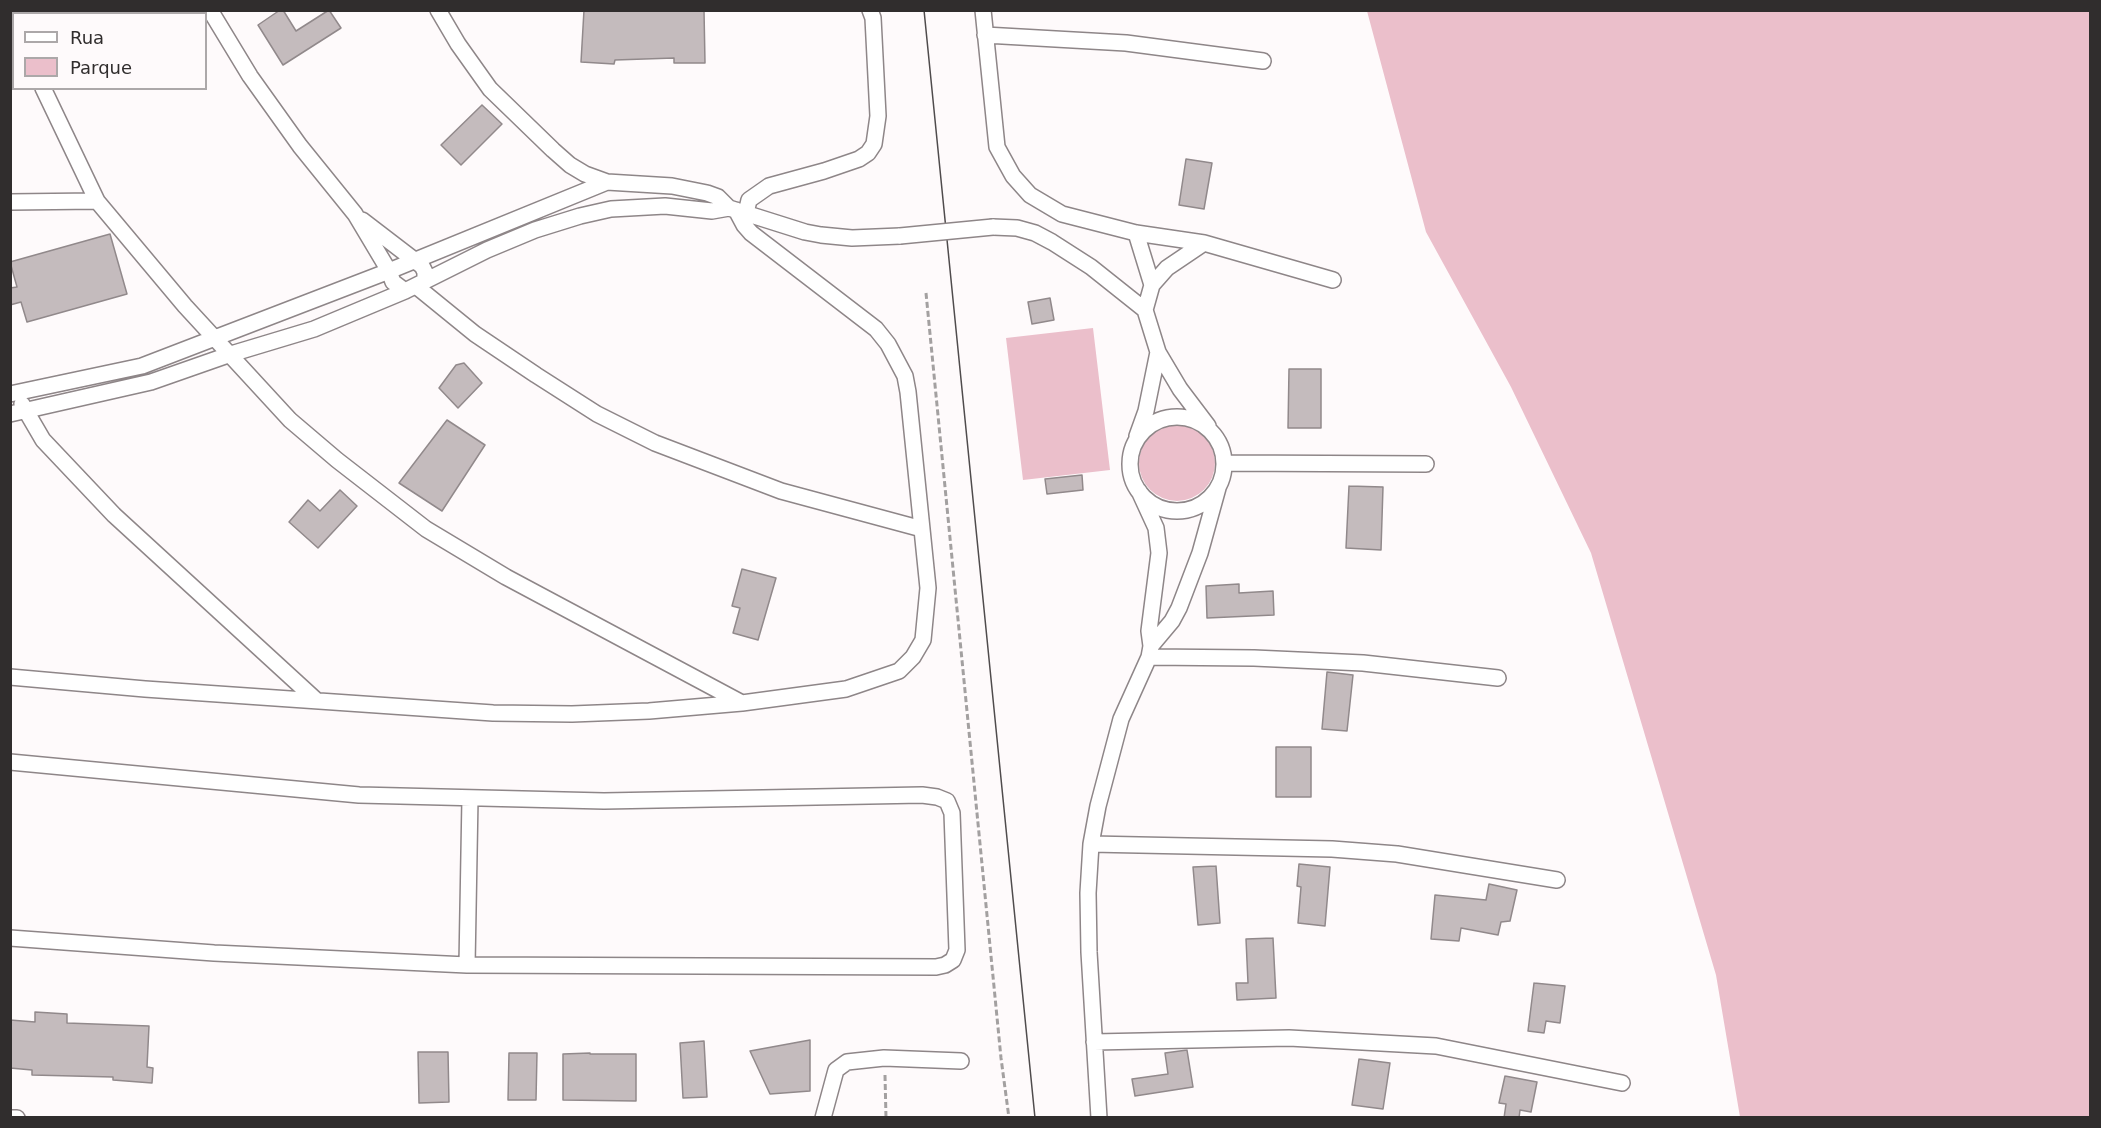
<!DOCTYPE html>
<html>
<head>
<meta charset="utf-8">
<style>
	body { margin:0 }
	#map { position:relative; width:2101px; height:1128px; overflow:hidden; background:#fefafb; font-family:"DejaVu Sans",sans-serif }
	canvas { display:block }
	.frame { position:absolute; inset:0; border:12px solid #302d2d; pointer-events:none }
	.legend { position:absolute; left:12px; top:12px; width:195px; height:78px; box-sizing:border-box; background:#fefafb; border:2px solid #aca8a9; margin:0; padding:8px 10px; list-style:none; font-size:18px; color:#302d2d }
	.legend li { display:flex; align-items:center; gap:12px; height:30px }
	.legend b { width:30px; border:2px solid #aca8a9 }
</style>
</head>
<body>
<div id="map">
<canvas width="2101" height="1128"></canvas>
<div class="frame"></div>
<ul class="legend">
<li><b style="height:8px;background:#fff"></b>Rua</li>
<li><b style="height:16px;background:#ebbfcb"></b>Parque</li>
</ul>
</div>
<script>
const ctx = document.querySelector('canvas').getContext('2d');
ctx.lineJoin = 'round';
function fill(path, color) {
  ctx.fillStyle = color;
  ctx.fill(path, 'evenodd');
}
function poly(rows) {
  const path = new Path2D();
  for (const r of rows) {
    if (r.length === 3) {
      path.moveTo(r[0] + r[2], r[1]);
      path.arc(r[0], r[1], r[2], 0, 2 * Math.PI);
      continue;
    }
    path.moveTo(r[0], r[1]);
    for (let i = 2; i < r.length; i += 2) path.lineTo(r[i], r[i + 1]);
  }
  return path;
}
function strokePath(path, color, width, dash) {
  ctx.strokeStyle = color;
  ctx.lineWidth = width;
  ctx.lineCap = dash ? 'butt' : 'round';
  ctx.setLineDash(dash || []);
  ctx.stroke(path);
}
const green = poly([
	[1367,11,2090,11,2090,1117,1740,1117,1716,975,1591,553,1511,387,1426,232],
	[1093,328,1110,470,1023,480,1006,338],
	[1177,463,38]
]);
const building = poly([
	[280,10,283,10,296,31,329,10,341,28,283,65,258,25,280,10],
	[584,10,704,10,705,63,674,63,674,58,615,60,614,64,581,62,584,10],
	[482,105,502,124,461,165,441,145,482,105],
	[1186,159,1212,163,1204,209,1179,205,1186,159],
	[110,234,127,294,27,322,21,302,10,305,10,288,17,287,10,262,110,234],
	[1050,298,1054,320,1032,324,1028,302,1050,298],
	[464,363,482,383,458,408,439,388,456,365,464,363],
	[1289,369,1321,369,1321,428,1288,428,1289,369],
	[447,420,485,445,442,511,399,483,447,420],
	[1082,475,1083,490,1047,494,1045,479,1082,475],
	[1349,486,1383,487,1381,550,1346,548,1349,486],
	[340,490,357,506,318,548,289,522,308,500,320,511,340,490],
	[742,569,776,578,758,640,733,633,740,608,732,606,742,569],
	[1239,584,1239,593,1273,591,1274,615,1207,618,1206,586,1239,584],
	[1327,672,1353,675,1347,731,1322,729,1327,672],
	[1276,747,1311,747,1311,797,1276,797,1276,747],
	[1299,864,1330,867,1325,926,1298,923,1301,887,1297,886,1299,864],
	[1216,866,1220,923,1198,925,1193,867,1216,866],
	[1489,884,1517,890,1510,921,1501,922,1498,935,1461,928,1459,941,1431,939,1435,895,1486,900,1489,884],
	[1273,938,1276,998,1237,1000,1236,983,1248,983,1246,939,1273,938],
	[1534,983,1565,986,1560,1023,1546,1021,1544,1033,1528,1031,1534,983],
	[35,1012,67,1014,67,1023,149,1026,147,1067,153,1068,152,1083,113,1080,113,1077,32,1075,32,1070,10,1068,10,1020,35,1022,35,1012],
	[810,1040,810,1091,770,1094,750,1051,810,1040],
	[704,1041,707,1097,683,1098,680,1043,704,1041],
	[1187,1050,1193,1087,1135,1096,1132,1079,1168,1074,1165,1053,1187,1050],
	[418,1052,448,1052,449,1102,419,1103,418,1052],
	[509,1053,537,1053,536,1100,508,1100,509,1053],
	[590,1053,590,1054,636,1054,636,1101,563,1100,563,1054,590,1053],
	[1359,1059,1390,1063,1383,1109,1352,1105,1359,1059],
	[1505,1076,1537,1082,1531,1112,1520,1110,1519,1118,1504,1118,1506,1104,1499,1103,1505,1076]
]);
const path = poly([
	[926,293,1001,1058,1009,1118],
	[885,1075,886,1118]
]);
const minor = poly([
	[210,10,250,76,300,146,355,214,389,271,393,282,405,291],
	[438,10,458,44,490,89,553,150,570,165,585,174,607,182,672,186,707,193,718,197,729,208,805,232,821,235,852,238,900,236],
	[983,10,997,147,1013,176,1030,195,1062,214,1136,233,1204,243,1333,280],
	[10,17,14,24],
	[985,35,1126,43,1263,61],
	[43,88,97,201,185,306,290,420,337,460,426,529,506,577,742,703],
	[10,202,97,201],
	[746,213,749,200,769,186,824,171,859,159,868,153,874,144,878,116,873,18,870,10],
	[362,220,422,266,425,272,425,281],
	[993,227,1017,228,1035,233,1052,242,1091,267,1145,310],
	[1136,233,1152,285],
	[1204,243,1167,268,1152,285,1145,310,1158,352,1180,389,1208,426],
	[416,286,475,334,536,375,597,414,655,443,781,491,922,529],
	[10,394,142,366,389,271,607,182],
	[22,404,43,440,114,515,317,701],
	[10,414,151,382,231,354,314,329,405,291,487,250,535,230,580,216,611,209,665,206,712,211,729,208],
	[1177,464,47],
	[1137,436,1146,411,1158,352],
	[1224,463,1426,464],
	[1151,646,1172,621,1179,608,1200,553,1218,488],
	[1149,657,1254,658,1363,663,1498,678],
	[10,677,145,689,493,713,572,714,649,711,742,703,846,689,899,671,913,657,923,640,928,588,908,392,905,376,888,344,876,329,751,233,744,225,736,210],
	[10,762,359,795,604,801,922,795,937,797,947,801,952,813,957,950,953,960,945,965,936,967,467,965,214,953,10,938],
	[1091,844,1332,849,1397,854,1557,880],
	[467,965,470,798],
	[1094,1042,1289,1038,1436,1046,1622,1083],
	[12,1118,17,1118],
	[823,1118,836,1070,847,1062,884,1058,961,1061],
	[1099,1118,1089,952,1088,893,1091,844,1098,806,1121,719,1149,657,1151,646,1149,631,1159,553,1156,528,1139,491]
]);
const tram = poly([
	[924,10,1035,1118]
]);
const minorBridge = poly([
	[900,236,993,227]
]);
fill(green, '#ebbfcb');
fill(building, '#c4bbbd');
strokePath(building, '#91898b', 1.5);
strokePath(minor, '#8e8688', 18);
strokePath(path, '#a3a0a0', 3, [6, 3]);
strokePath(minor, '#fff', 15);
strokePath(tram, '#4f4b4c', 1.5);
strokePath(minorBridge, '#8e8688', 18, []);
strokePath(minorBridge, '#fff', 15);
</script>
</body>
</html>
